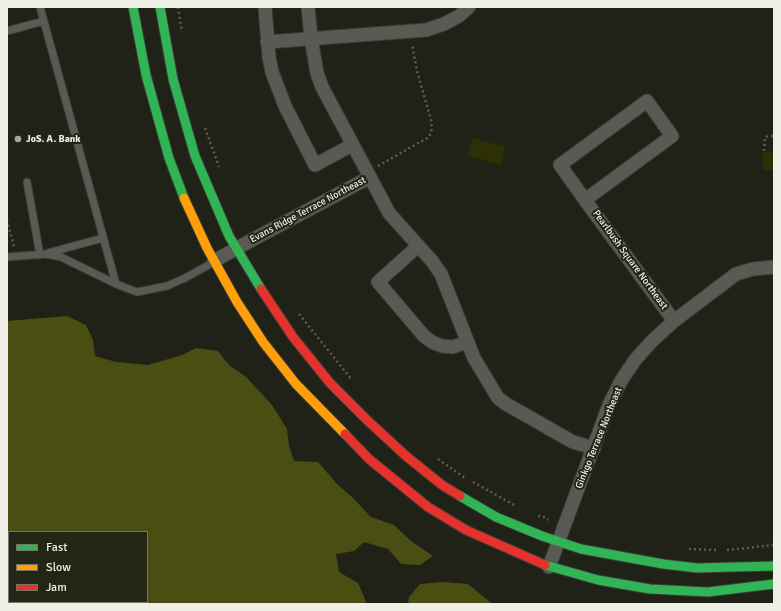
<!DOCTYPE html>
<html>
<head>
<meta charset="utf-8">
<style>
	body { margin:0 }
	#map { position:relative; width:781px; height:611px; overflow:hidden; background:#202218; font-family:Signika,sans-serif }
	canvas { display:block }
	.frame { position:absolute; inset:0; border:8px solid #eef0e5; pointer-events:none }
	.legend { position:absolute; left:8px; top:531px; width:140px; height:72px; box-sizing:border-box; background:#232515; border:1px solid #747668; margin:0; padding:5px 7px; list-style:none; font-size:12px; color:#eef0e5 }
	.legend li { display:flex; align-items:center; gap:8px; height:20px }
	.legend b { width:20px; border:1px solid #747668 }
</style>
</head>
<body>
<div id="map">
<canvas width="781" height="611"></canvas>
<div class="frame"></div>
<ul class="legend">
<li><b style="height:5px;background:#30b455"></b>Fast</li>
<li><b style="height:5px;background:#ff9f0a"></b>Slow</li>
<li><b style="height:5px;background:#e5322d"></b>Jam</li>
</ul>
</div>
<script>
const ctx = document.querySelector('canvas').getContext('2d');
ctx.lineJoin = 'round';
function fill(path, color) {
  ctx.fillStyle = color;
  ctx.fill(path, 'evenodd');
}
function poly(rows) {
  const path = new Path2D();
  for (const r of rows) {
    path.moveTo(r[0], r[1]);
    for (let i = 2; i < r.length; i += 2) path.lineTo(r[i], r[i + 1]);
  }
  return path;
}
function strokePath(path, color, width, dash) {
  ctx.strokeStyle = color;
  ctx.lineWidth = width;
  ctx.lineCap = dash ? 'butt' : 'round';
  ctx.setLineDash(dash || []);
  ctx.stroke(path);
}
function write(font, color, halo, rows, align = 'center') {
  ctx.font = font + ' Signika,sans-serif';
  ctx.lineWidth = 4;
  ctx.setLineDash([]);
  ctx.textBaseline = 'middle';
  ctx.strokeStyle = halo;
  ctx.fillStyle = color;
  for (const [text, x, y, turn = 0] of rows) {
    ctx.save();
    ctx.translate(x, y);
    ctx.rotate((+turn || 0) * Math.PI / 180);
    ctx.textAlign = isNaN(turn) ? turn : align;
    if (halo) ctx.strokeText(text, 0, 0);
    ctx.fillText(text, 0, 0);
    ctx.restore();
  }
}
const green = poly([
	[472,138,505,147,501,165,468,156],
	[774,151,774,170,763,171,763,152]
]);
const forest = poly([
	[67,316,86,325,93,340,95,356,116,362,148,365,182,355,196,348,218,351,229,365,246,377,272,405,287,429,289,446,294,461,318,462,337,484,353,498,371,517,394,525,411,541,433,556,420,565,401,564,388,549,364,542,354,551,336,554,339,572,358,583,367,604,7,604,7,321],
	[9,532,147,532,147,602,9,602],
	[443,582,468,584,490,602,491,604,408,604,409,597,420,584]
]);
const path = poly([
	[178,7,182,32],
	[205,128,219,167],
	[764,151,765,137,768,136,774,136],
	[378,166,429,137,432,129,431,120,417,71,412,44],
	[7,220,14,247],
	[299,314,352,380],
	[438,459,465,478],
	[473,482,516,506],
	[538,516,544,517,548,520],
	[689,549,716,550],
	[727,550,774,545]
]);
const lane = poly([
	[40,7,116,284,137,292,167,286,185,278,214,262],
	[7,31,44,21],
	[27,182,40,255],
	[48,253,103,238],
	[7,257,46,254,61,257,116,284]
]);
const street = poly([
	[265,7,269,57,272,72,285,106,315,165,352,145],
	[267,42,426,30,444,24,459,16,469,7],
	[647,101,672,136,585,200,560,165,647,101],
	[370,177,389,213,432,261,441,274,474,358,498,398,506,404,573,442,594,448],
	[585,200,674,321],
	[418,246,378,282,424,336,432,342,442,346,453,347,467,342],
	[214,261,250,241,370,177,322,87,317,73,311,38,308,7],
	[549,567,609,405,621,381,635,360,652,341,674,321,736,274,753,269,774,267]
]);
const fast = poly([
	[133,7,146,75,169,158,184,198],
	[160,7,173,79,195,156,229,236,261,289],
	[460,496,496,517,542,536,581,549,663,564,697,568,774,566],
	[545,565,598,580,650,589,708,592,774,584]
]);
const slow = poly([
	[184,198,207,248,237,302,263,342,296,384,345,434]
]);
const jam = poly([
	[261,289,293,337,330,383,367,420,406,456,442,485,460,496],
	[345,434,369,459,428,507,466,530,545,565]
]);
const markers = [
	[18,139,4,"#a6a89d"]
];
const poiNames = [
	["JoS. A. Bank",26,139]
];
const streetNames = [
	["Evans Ridge Terrace Northeast",308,210,-28],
	["Pearlbush Square Northeast",630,260,54],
	["Ginkgo Terrace Northeast",599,438,-68]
];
fill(green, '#2d3005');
fill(forest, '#4a4e12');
strokePath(lane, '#3b3c35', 9);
strokePath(street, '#3b3c35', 15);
strokePath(fast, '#3b3c35', 11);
strokePath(slow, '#3b3c35', 11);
strokePath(jam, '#3b3c35', 11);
strokePath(path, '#5c5d56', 2.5, [2, 3]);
strokePath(lane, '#595a53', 7);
strokePath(street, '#595a53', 13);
strokePath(fast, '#30b455', 9);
strokePath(slow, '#ff9f0a', 9);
strokePath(jam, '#e5322d', 9);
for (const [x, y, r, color] of markers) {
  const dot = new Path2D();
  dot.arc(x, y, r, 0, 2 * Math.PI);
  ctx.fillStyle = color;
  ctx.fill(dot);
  strokePath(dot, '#232515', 1.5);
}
write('bold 10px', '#eef0e5', '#232515', poiNames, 'left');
write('10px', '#eef0e5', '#232515', streetNames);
</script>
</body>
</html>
